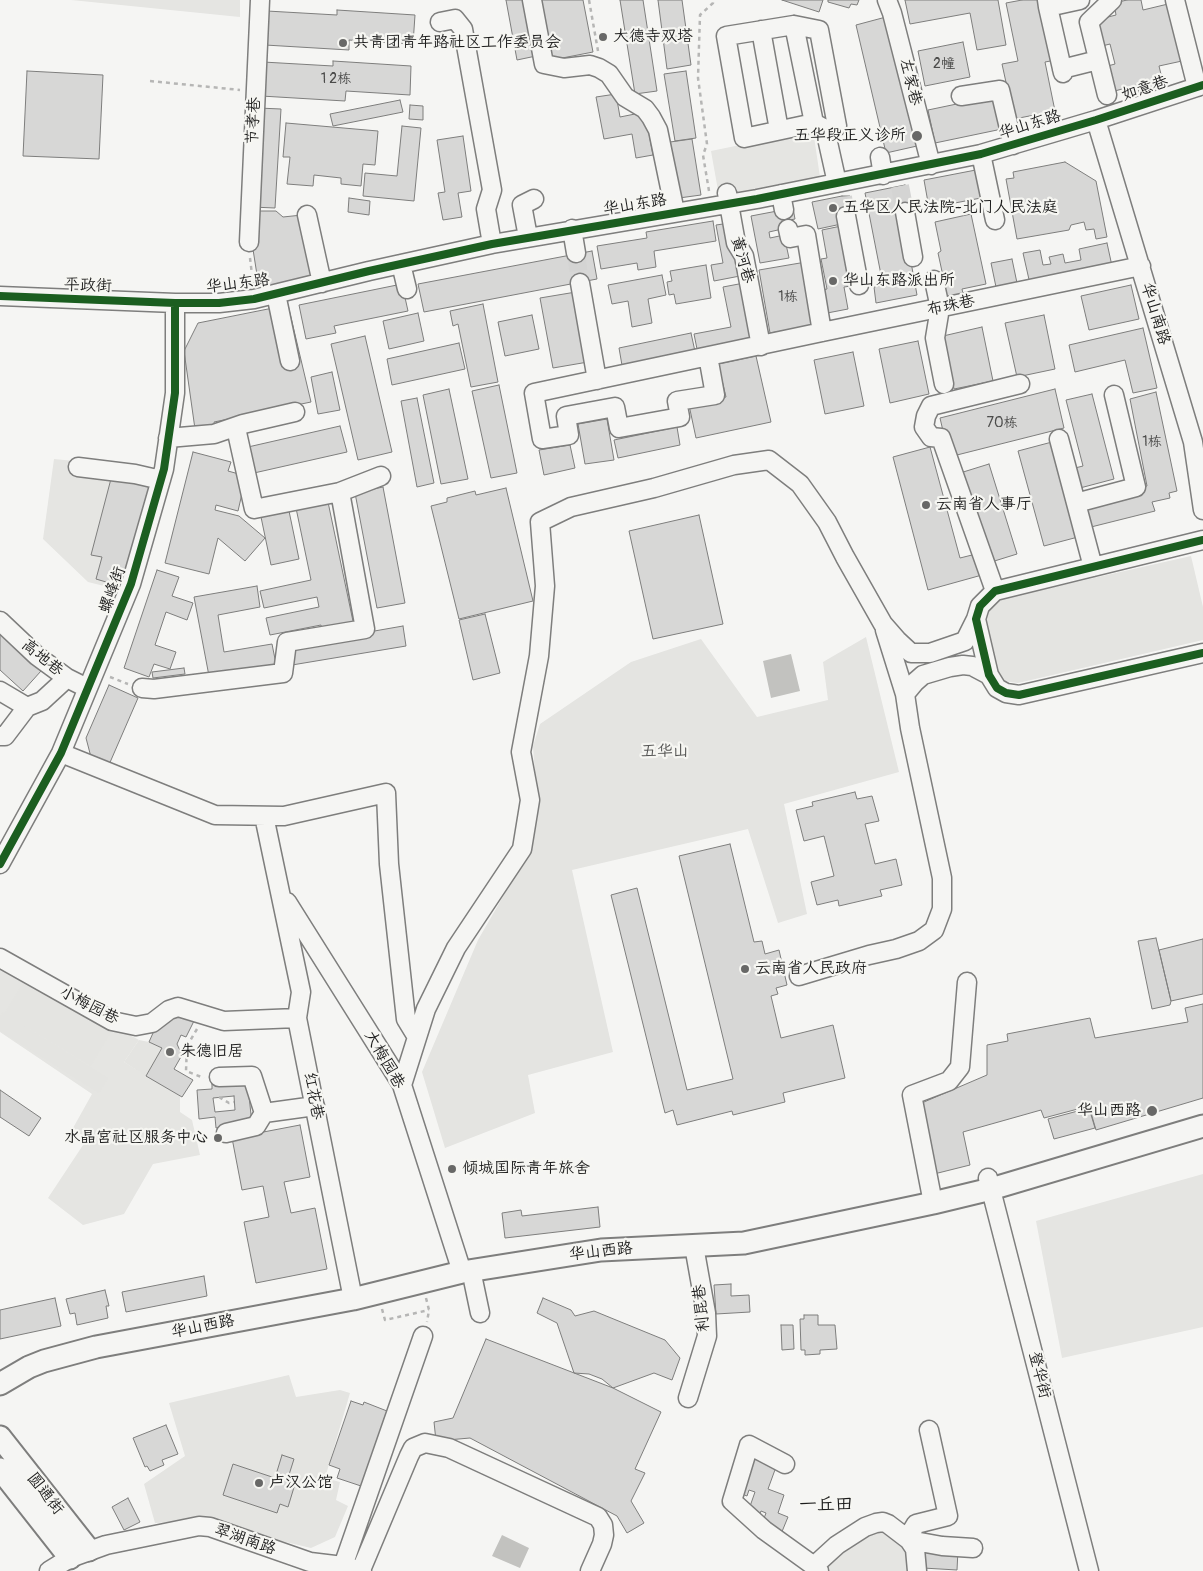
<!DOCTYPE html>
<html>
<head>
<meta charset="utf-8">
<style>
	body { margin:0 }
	canvas { display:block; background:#f5f5f3 }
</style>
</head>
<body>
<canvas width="1203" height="1571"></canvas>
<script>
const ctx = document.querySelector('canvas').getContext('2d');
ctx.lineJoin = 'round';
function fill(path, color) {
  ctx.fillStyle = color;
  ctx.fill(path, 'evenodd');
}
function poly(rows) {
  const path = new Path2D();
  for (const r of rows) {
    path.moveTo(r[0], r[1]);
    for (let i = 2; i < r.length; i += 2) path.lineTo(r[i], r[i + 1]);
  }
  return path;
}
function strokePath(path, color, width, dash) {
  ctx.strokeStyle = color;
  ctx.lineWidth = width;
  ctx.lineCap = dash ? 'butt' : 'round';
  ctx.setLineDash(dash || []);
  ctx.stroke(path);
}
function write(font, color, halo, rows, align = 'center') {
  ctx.font = font + ' Pangolin,"LXGW WenKai TC",sans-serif';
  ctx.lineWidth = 4.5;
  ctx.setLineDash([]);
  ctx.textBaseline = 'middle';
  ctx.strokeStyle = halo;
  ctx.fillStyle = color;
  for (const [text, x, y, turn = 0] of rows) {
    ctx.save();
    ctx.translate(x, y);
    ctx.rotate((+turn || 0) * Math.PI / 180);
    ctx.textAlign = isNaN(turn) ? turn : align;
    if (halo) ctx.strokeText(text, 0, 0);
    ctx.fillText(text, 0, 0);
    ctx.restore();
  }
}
const built = poly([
	[71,0,240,0,240,17],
	[813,130,820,177,719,196,711,151],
	[54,459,157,469,124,591,88,582,43,539],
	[0,963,139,1040,124,1062,180,1096,180,1112,192,1120,200,1155,153,1164,124,1214,83,1225,48,1198,87,1139,73,1128,92,1094,0,1032],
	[1203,1174,1203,1327,1062,1358,1036,1221],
	[877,1525,905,1543,913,1571,828,1571,821,1565]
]);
const green = poly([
	[1191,556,1203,607,1203,640,1018,683,1004,681,994,673,982,621,988,609,1001,599],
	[866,637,899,772,784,804,807,914,778,923,748,829,572,870,613,1052,528,1075,535,1113,445,1148,422,1072,478,940,527,855,538,817,533,746,540,724,631,662,701,639,757,717,828,700,823,662],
	[26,978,112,1031,91,1066,18,1022,108,1078,99,1093,0,1031,0,1017,3,1012,5,1013],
	[139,1040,149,1042,162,1048,146,1076,124,1062],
	[289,1375,296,1397,340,1390,350,1393,325,1478,340,1482,336,1500,348,1506,335,1537,311,1548,197,1521,155,1523,144,1484,185,1456,169,1403]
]);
const water = poly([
	[791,654,800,691,771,698,763,661],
	[502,1535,529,1548,520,1568,492,1556]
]);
const building = poly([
	[506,0,525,0,536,56,517,60,506,0],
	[536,0,583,0,593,52,547,61,536,0],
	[620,0,643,0,657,91,635,94,620,0],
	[658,0,682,0,691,65,667,69,658,0],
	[782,0,823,0,819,12,782,0],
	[828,0,859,0,857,5,851,4,849,8,828,2,828,0],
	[905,0,998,0,1006,45,977,50,970,13,910,24,905,0],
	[1022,0,1043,0,1056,60,1045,62,1055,111,1014,119,1002,64,1018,61,1006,3,1022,0],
	[1127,0,1141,0,1143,10,1168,4,1182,61,1159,66,1164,87,1139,93,1137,85,1111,92,1104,67,1115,64,1110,44,1098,47,1092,21,1116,15,1114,3,1127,0],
	[337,10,415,15,413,44,349,40,349,50,265,45,267,11,337,15,337,10],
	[886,17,917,146,886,153,856,25,886,17],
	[963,42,970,77,925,86,918,51,963,42],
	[333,61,411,66,410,95,346,91,345,101,261,96,263,62,333,66,333,61],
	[27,71,103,75,99,159,23,156,27,71],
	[686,71,696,138,675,141,664,74,686,71],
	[616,94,620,117,645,112,653,155,636,158,632,134,604,139,596,97,616,94],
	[995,96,1002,129,935,143,928,110,995,96],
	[400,100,403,112,333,126,330,114,400,100],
	[410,105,423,106,423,120,409,119,410,105],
	[258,108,281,109,275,208,252,207,258,108],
	[286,123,378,131,375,165,363,164,361,186,341,184,341,178,314,175,313,186,287,184,290,157,283,157,286,123],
	[402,126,421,128,414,201,363,196,365,173,397,176,402,126],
	[463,136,471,191,458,193,462,217,443,220,438,193,445,192,437,140,463,136],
	[692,139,701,195,679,198,670,142,692,139],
	[1065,162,1096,181,1107,237,1096,239,1094,229,1086,230,1084,222,1071,225,1069,230,1017,239,1006,179,1014,178,1013,172,1065,162],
	[981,169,986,197,929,208,924,180,981,169],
	[905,185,910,211,902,213,917,295,876,303,874,287,883,285,865,193,905,185],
	[842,196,850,196,853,214,846,223,818,229,812,202,842,196],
	[349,198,370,201,369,215,348,212,349,198],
	[793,208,795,219,790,220,791,227,769,232,770,238,784,235,789,258,760,263,751,216,793,208],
	[253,211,276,211,283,217,302,215,314,280,260,294,252,243,253,211],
	[971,214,986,284,962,289,964,298,942,303,936,277,943,276,938,253,941,251,935,222,971,214],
	[713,221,716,241,654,251,656,267,638,270,637,263,601,269,597,246,647,238,646,232,713,221],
	[730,223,740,276,714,281,711,265,723,263,716,225,730,223],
	[846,225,851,286,844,287,848,309,822,314,818,291,827,289,821,259,827,258,822,230,846,225],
	[1107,243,1112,266,1030,284,1023,253,1040,250,1043,265,1051,264,1049,257,1063,254,1065,263,1081,260,1079,249,1107,243],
	[592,251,597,279,424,312,418,284,592,251],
	[1012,259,1017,283,996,287,991,263,1012,259],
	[806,262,817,325,770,333,759,270,806,262],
	[706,265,711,298,676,304,674,294,669,295,667,282,672,281,670,271,706,265],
	[662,275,666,295,648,299,652,323,632,327,628,301,612,304,608,285,662,275],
	[744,283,756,342,698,354,694,334,731,327,723,287,744,283],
	[402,284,408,311,334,326,336,333,306,339,299,305,402,284],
	[1131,285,1139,319,1089,330,1081,296,1131,285],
	[576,292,588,362,553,368,540,298,576,292],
	[483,304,498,382,471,387,458,324,453,326,450,311,483,304],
	[288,305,311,402,214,422,215,426,195,429,184,351,198,323,288,305],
	[418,313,424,341,389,349,383,321,418,313],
	[532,315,539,349,505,356,498,322,532,315],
	[1044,315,1055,369,1017,377,1005,323,1044,315],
	[982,327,993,381,954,389,943,336,982,327],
	[1143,328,1157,388,1133,393,1125,360,1075,372,1069,345,1143,328],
	[691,333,696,356,623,371,619,348,691,333],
	[365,336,392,452,358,460,331,344,365,336],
	[918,341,929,394,890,403,879,349,918,341],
	[459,343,465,369,392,385,387,359,459,343],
	[853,352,864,406,825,414,814,360,853,352],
	[756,356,771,422,696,438,689,405,726,397,718,364,756,356],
	[332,372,340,410,318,414,311,377,332,372],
	[499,385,517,473,491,478,472,391,499,385],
	[449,389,468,479,441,484,423,395,449,389],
	[1055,389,1064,428,949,457,940,418,1055,389],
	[1156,392,1177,491,1169,493,1170,498,1152,502,1155,511,1087,528,1080,503,1147,486,1130,399,1156,392],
	[1092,394,1114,479,1080,488,1075,468,1083,466,1066,400,1092,394],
	[417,398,434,483,417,487,401,401,417,398],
	[607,419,614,460,585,464,578,424,607,419],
	[340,426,347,452,254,473,248,447,340,426],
	[677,427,680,445,618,458,614,440,677,427],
	[1052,442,1078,537,1044,546,1018,451,1052,442],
	[570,445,575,468,544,475,539,450,570,445],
	[930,447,960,558,976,554,982,575,928,590,893,457,930,447],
	[193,452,231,462,228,471,246,476,238,511,216,505,215,510,239,516,265,538,245,561,218,538,209,574,165,563,193,452],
	[989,464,1017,554,988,563,960,473,989,464],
	[112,475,150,485,123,587,96,579,102,557,91,555,112,475],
	[383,487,405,603,377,608,355,493,383,487],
	[506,488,533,601,459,619,431,506,447,502,447,498,475,491,476,495,506,488],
	[328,502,354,626,322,633,321,625,270,635,266,618,319,607,317,597,264,608,260,591,311,580,296,508,328,502],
	[289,511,299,559,271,565,261,517,289,511],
	[699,515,723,624,653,639,629,531,699,515],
	[157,570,179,577,172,596,193,603,187,620,166,612,155,645,176,652,170,669,154,664,149,677,124,668,157,570],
	[257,586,260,607,218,615,224,652,272,644,276,664,209,676,194,597,257,586],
	[485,614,500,673,473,680,459,620,485,614],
	[403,626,406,646,292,665,289,646,403,626],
	[0,633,41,671,23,691,0,670,0,633],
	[184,668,185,674,153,678,152,672,184,668],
	[109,685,138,698,108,767,92,761,86,738,109,685],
	[855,792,857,799,872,796,879,821,865,824,875,864,896,859,902,885,880,890,882,896,839,906,838,900,817,905,811,882,834,876,824,836,804,841,796,810,813,806,812,802,855,792],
	[730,844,754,942,762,941,765,954,779,950,787,985,776,988,778,994,771,996,781,1038,833,1025,845,1078,783,1093,785,1102,733,1115,732,1111,677,1125,673,1110,665,1113,611,895,637,888,687,1090,733,1079,679,856,730,844],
	[1156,938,1171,1001,1170,1005,1152,1009,1138,941,1156,938],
	[1203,939,1203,994,1171,1001,1159,950,1203,939],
	[1203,1004,1203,1098,1096,1130,1089,1106,1044,1118,1041,1110,963,1132,970,1165,930,1175,917,1105,987,1075,987,1045,1008,1041,1007,1034,1090,1018,1095,1038,1188,1022,1185,1008,1203,1004],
	[171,1012,194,1021,186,1037,181,1035,177,1044,182,1055,174,1069,193,1080,182,1097,146,1076,162,1048,149,1042,157,1024,163,1026,171,1012],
	[247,1077,252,1124,216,1128,215,1117,199,1119,197,1090,212,1089,212,1081,247,1077],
	[234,1096,235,1110,215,1112,213,1098,234,1096],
	[0,1090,41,1118,29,1136,0,1117,0,1090],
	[1089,1108,1095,1128,1054,1139,1048,1119,1089,1108],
	[300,1125,310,1177,284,1182,291,1213,315,1208,327,1269,256,1283,244,1222,269,1217,263,1186,242,1190,232,1138,300,1125],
	[598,1207,600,1227,505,1238,502,1213,521,1210,522,1216,598,1207],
	[204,1276,207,1296,126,1312,122,1292,204,1276],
	[731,1284,731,1296,749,1295,750,1312,716,1314,714,1285,731,1284],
	[105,1290,109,1306,106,1306,108,1318,77,1325,75,1313,70,1314,66,1299,105,1290],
	[55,1298,61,1326,0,1339,0,1310,55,1298],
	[543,1298,571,1310,575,1316,594,1311,665,1340,680,1358,672,1380,654,1373,613,1388,602,1379,589,1374,574,1373,557,1323,537,1313,543,1298],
	[804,1315,818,1315,818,1325,835,1325,837,1349,820,1350,820,1354,805,1355,805,1350,801,1350,800,1319,804,1319,804,1315],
	[781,1325,793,1325,794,1349,782,1350,781,1325],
	[486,1339,613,1388,661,1412,635,1469,645,1473,631,1501,644,1523,627,1533,617,1516,470,1438,436,1441,434,1422,453,1418,486,1339],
	[351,1401,363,1405,364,1402,387,1411,361,1486,337,1478,340,1469,329,1465,351,1401],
	[166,1425,178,1454,162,1460,164,1465,150,1471,147,1466,145,1467,133,1438,166,1425],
	[282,1455,294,1459,287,1481,295,1484,288,1507,280,1504,277,1513,223,1495,233,1464,275,1478,282,1455],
	[750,1457,776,1467,768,1489,784,1495,778,1513,788,1517,781,1534,761,1526,766,1513,761,1511,759,1516,748,1512,755,1492,749,1490,747,1496,737,1492,750,1457],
	[128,1498,140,1522,124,1530,112,1507,128,1498],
	[924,1548,958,1550,957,1570,923,1568,924,1548]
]);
const minorTunnel = poly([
	[900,186,905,212],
	[843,197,846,216],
	[576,253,580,283]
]);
const path = poly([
	[589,0,598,51],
	[150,81,240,90],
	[709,191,703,155,707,144,698,78,700,15,713,3,713,0],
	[250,258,253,283],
	[110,677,128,684],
	[197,1029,187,1046,186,1071,204,1078],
	[219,1097,229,1103,234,1102],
	[426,1298,429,1310,427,1322],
	[382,1309,385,1320,429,1310]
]);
const minor = poly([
	[532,0,544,64,564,68,590,65,599,68,609,74,625,97,645,109,651,117,658,130,675,212],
	[887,0,892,13,931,165],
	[1047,0,1048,7,1080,0],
	[1175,0,1197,87],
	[1048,7,1063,73],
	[440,22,455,19,463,29,492,190,486,209,492,244],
	[794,25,819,30,837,126,825,129],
	[761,30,779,130],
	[1062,69,1098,60],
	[1107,95,1089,22,1112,0],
	[961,96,1000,90,1013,145],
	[1096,120,1193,442,1203,510],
	[814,123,744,138,726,36,794,25,814,123,825,129,837,183],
	[981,154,995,220],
	[880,157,883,175],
	[727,193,736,243,744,256,761,346],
	[781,194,784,210],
	[905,212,913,257],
	[307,215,322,283],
	[846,216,859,285],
	[572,229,576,253],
	[788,229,790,238,806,235,822,332],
	[528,237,522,205,534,199],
	[249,242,260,0],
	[401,264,407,289],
	[934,280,940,308,935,338,944,384],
	[580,283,597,380],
	[276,294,290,361],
	[0,296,175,303,219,303,254,299,369,271,492,244,757,199,981,154,1096,120,1203,85],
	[708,356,715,395,677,401,680,417,619,428,615,407,566,416,569,435,542,439,534,393,822,332,1141,266],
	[236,428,254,509,340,492],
	[168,438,214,434,243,424,295,412],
	[1059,439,1093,567],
	[78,467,135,474,161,480],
	[1076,503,1136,487,1114,395],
	[1203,540,995,591,980,606,976,619,989,675,997,688,1006,693,1019,695,1203,653],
	[995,591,941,438,931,437,924,427,926,416,931,406,1020,384],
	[0,621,37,656,67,678,87,688],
	[885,630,905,694],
	[142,688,154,689,283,673,287,642,365,629,340,492,381,476],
	[0,691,27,707],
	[0,736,5,736,27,707,42,701,67,678],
	[61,753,215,815,284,816,386,793,389,864,406,1019,417,1037],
	[264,816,301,992,297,1018,353,1299],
	[0,864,61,753,131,584,164,469,175,393,175,303],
	[287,902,402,1085,462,1272],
	[0,958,112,1021,136,1026,152,1023,169,1010,178,1007,224,1021,297,1018],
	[799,976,869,955,896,949,919,941,934,930,942,909,942,878,910,728,905,694,915,682,923,675,950,667,963,665,972,666,989,675],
	[219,1077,252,1076,264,1113,315,1106],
	[402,1085,426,1009,456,948,522,849,530,800,521,752,539,656,545,586,540,522,571,507,654,488,734,465,769,460,800,484,827,522,845,557,883,624,897,640,911,653,930,653,965,641,976,619],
	[226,1133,256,1126,264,1113],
	[988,1178,1089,1571],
	[933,1203,912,1095,949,1081,960,1067,967,982],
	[471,1270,480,1313],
	[688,1398,707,1336,706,1313,694,1246],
	[785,1464,749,1445,732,1501,764,1530,814,1566],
	[909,1540,910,1534,916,1524,948,1516,929,1430],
	[909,1540,942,1546,973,1548],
	[343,1566,423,1336],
	[361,1570,409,1456,413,1448,425,1443,449,1448,598,1517,603,1525,604,1535,602,1544,590,1571],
	[49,1571,70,1558,106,1545,199,1526,210,1527,310,1562,343,1566,362,1571],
	[819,1571,814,1566,837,1545,865,1527,876,1523,883,1522,888,1524,909,1540,915,1549,917,1571]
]);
const major = poly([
	[0,1384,29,1367,44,1361,96,1347,353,1299,462,1272,601,1250,744,1243,933,1203,991,1189,1203,1126],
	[0,1437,89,1550],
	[0,1469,70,1558]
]);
const cycleway = poly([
	[0,296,175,303,219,303,254,299,369,271,492,244,757,199,981,154,1096,120,1203,85],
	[1203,540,995,591,980,606,976,619,989,675,997,688,1006,693,1019,695,1203,653],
	[0,864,61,753,131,584,164,469,175,393,175,303]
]);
const markers = [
	[603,37,5,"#686867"],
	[343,43,5,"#686867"],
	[917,136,6,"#686867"],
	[833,208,5,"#686867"],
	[833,281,5,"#686867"],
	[926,505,5,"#686867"],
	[745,969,5,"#686867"],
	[170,1052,5,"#686867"],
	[1152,1111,6,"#686867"],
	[218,1138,5,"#686867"],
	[452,1169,5,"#686867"],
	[259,1483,5,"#686867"]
];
const numberNames = [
	["2幢",944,64],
	["1 2栋",336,79],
	["1栋",788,297],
	["70栋",1002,423],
	["1栋",1152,442]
];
const poiNames = [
	["大德寺双塔",613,37],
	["共青团青年路社区工作委员会",353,43],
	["五华段正义诊所",906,136,"right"],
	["五华区人民法院-北门人民法庭",843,208],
	["华山东路派出所",843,281],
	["云南省人事厅",936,505],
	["云南省人民政府",755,969],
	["朱德旧居",180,1052],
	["华山西路",1141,1111,"right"],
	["水晶宫社区服务中心",208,1138,"right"],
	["倾城国际青年旅舍",462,1169],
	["卢汉公馆",269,1483]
];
const streetNames = [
	["左家巷",910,82,76],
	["如意巷",1145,89,-18],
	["节孝巷",254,121,-87],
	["华山东路",1030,125,-17],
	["华山东路",635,205,-9],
	["黄河巷",742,260,74],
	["华山东路",238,284,-7],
	["平政街",88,286,2],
	["布珠巷",951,306,-12],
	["华山南路",1155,314,73],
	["螺峰街",113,590,-70],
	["高地巷",42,658,39],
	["小梅园巷",89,1006,27],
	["大梅园巷",384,1060,60],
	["红花巷",313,1096,79],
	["华山西路",601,1252,-6],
	["利昆巷",702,1308,-96],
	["华山西路",203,1327,-11],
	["登华街",1039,1375,76],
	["圆通街",45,1494,52],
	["翠湖南路",245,1540,19]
];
const parkNames = [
	["五华山",665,752]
];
const neighbourhoodNames = [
	["一丘田",826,1505]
];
fill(built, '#e5e5e2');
fill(green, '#e4e4e1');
fill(water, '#c2c2bf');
fill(building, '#d7d7d6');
strokePath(building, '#7e7e7d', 1);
strokePath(minorTunnel, '#d4d4d3', 18, [18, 9]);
strokePath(minor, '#7e7e7d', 21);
strokePath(major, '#7e7e7d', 25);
strokePath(path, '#b6b6b5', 2.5, [4, 4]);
strokePath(minor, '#f5f5f3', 18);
strokePath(major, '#f5f5f3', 21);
strokePath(cycleway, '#1b5e20', 8);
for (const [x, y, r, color] of markers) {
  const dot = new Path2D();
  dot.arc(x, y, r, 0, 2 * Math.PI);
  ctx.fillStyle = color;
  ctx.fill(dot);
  strokePath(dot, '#f6f6f2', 2);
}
write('14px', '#4b4b4a', null, numberNames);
write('16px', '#1c1c1c', '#f6f6f2', poiNames, 'left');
write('16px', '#1c1c1c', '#f6f6f2', streetNames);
write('16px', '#545453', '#f6f6f2', parkNames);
write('18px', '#1c1c1c', '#f6f6f2', neighbourhoodNames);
</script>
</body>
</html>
